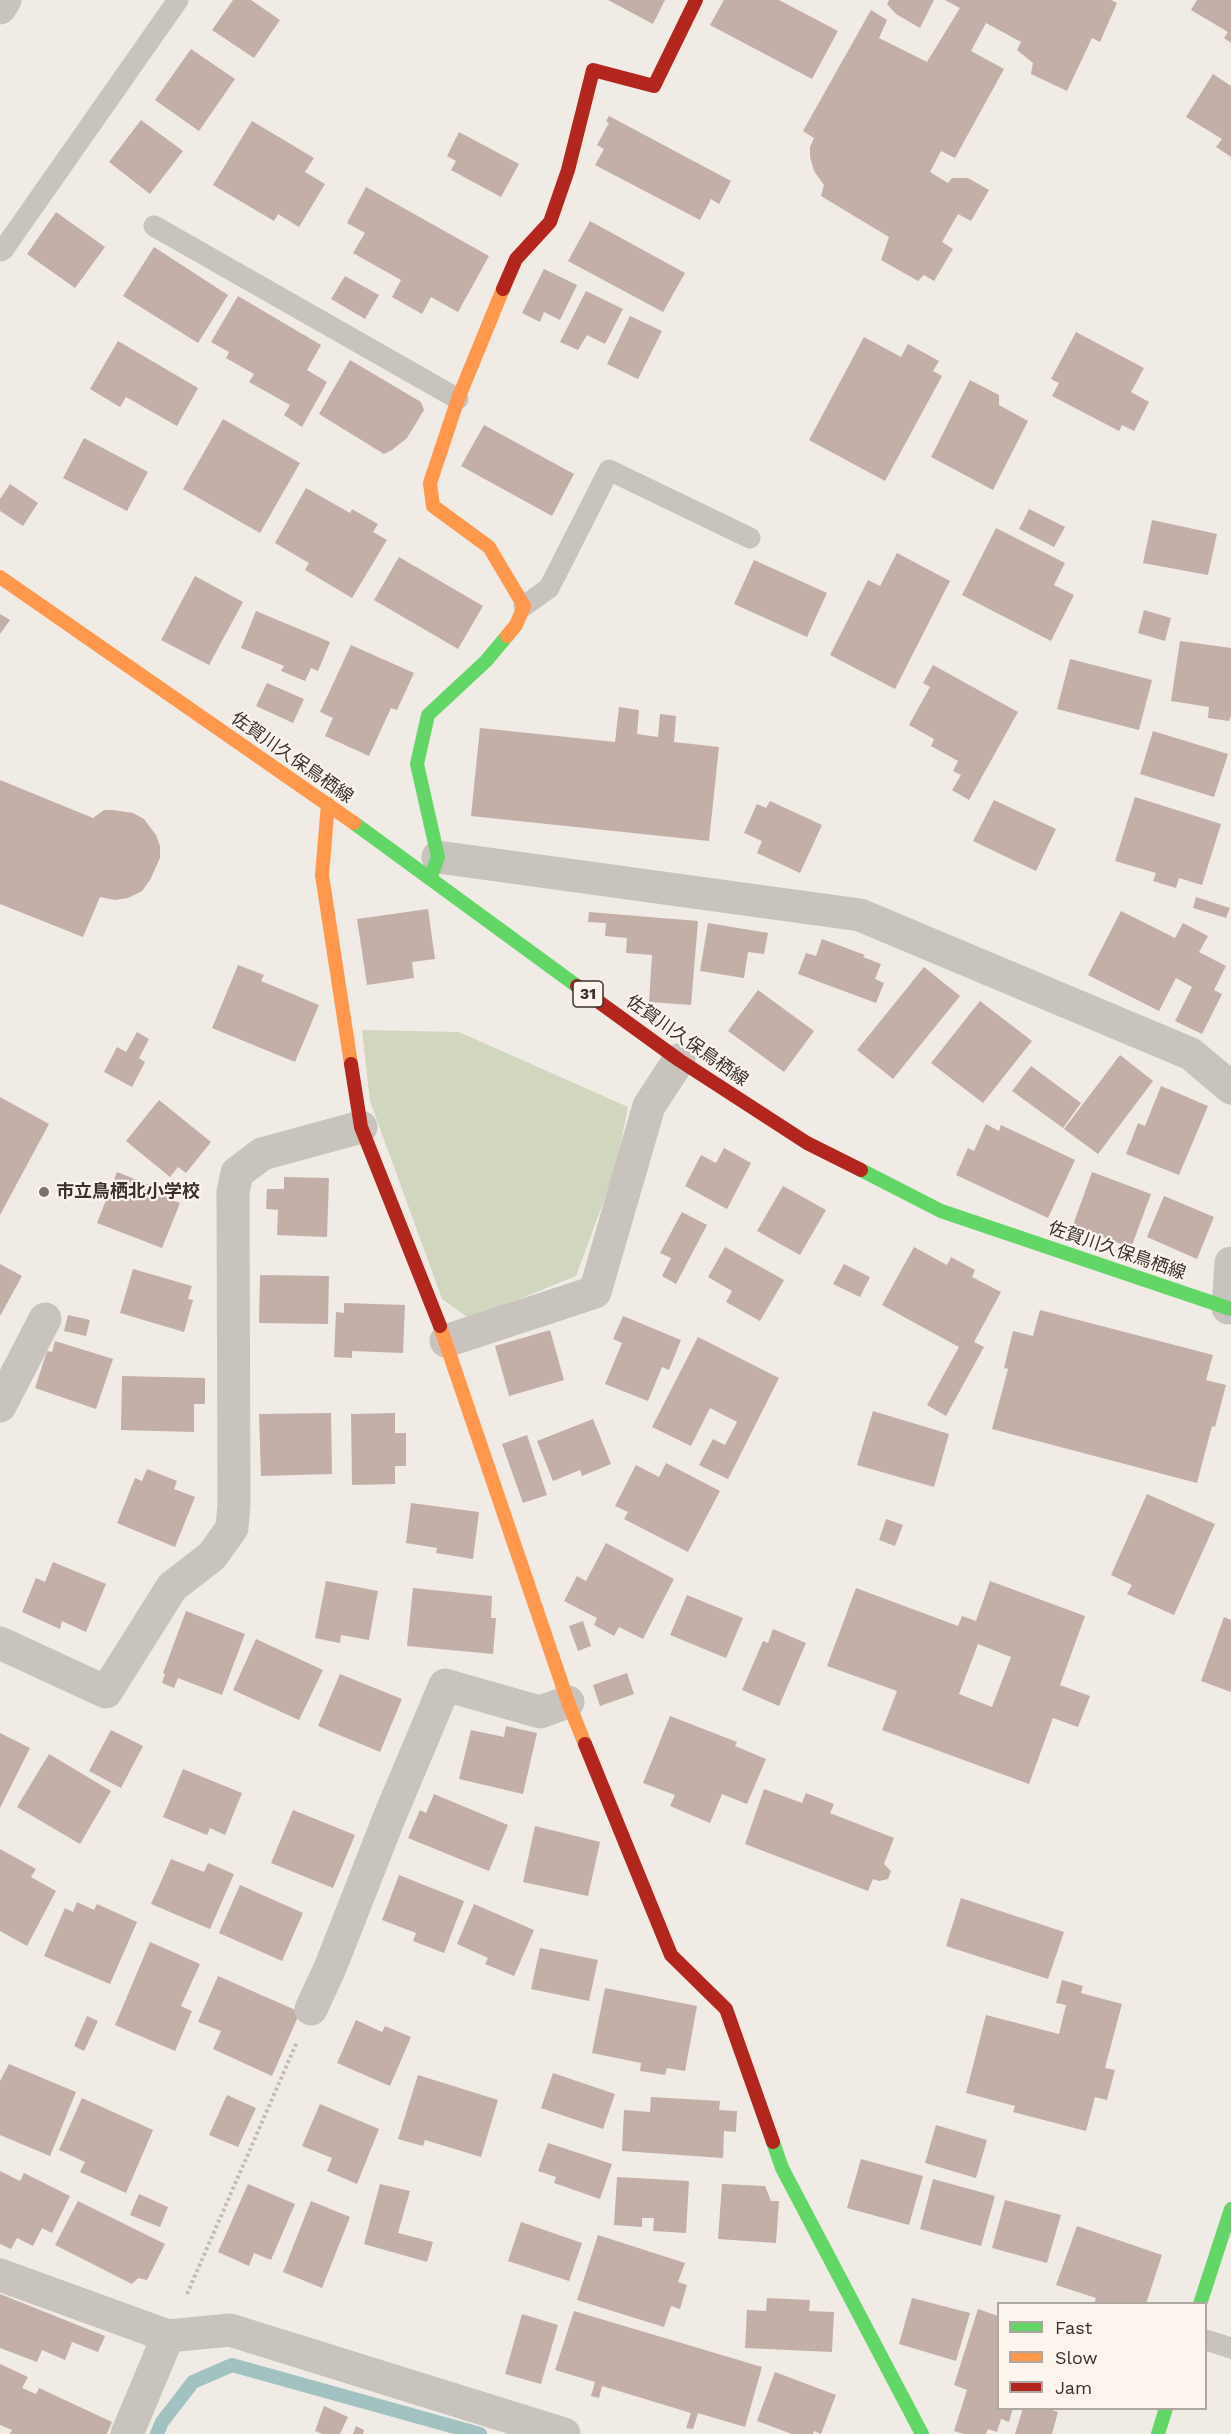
<!DOCTYPE html>
<html>
<head>
<meta charset="utf-8">
<style>
	body { margin:0 }
	#map { position:relative; width:1231px; height:2434px; overflow:hidden; background:#f0ebe5; font-family:"Work Sans",sans-serif }
	canvas { display:block }
	.legend { position:absolute; left:997px; top:2302px; width:210px; height:108px; box-sizing:border-box; background:#fbf5ee; border:2px solid #aea6a0; margin:0; padding:8px 10px; list-style:none; font-size:18px; color:#3b302b }
	.legend li { display:flex; align-items:center; gap:12px; height:30px }
	.legend b { width:30px; border:2px solid #aea6a0 }
</style>
</head>
<body>
<div id="map">
<canvas width="1231" height="2434"></canvas>
<ul class="legend">
<li><b style="height:8px;background:#63d668"></b>Fast</li>
<li><b style="height:8px;background:#ff974d"></b>Slow</li>
<li><b style="height:8px;background:#b3261e"></b>Jam</li>
</ul>
</div>
<script>
const ctx = document.querySelector('canvas').getContext('2d');
ctx.lineJoin = 'round';
function fill(path, color) {
  ctx.fillStyle = color;
  ctx.fill(path, 'evenodd');
}
function poly(rows) {
  const path = new Path2D();
  for (const r of rows) {
    path.moveTo(r[0], r[1]);
    for (let i = 2; i < r.length; i += 2) path.lineTo(r[i], r[i + 1]);
  }
  return path;
}
function strokePath(path, color, width, dash) {
  ctx.strokeStyle = color;
  ctx.lineWidth = width;
  ctx.lineCap = dash ? 'butt' : 'round';
  ctx.setLineDash(dash || []);
  ctx.stroke(path);
}
function write(font, color, halo, rows, align = 'center') {
  ctx.font = font + ' "Work Sans","Noto Sans JP",sans-serif';
  ctx.lineWidth = 4.5;
  ctx.setLineDash([]);
  ctx.textBaseline = 'middle';
  ctx.strokeStyle = halo;
  ctx.fillStyle = color;
  for (const [text, x, y, turn = 0] of rows) {
    ctx.save();
    ctx.translate(x, y);
    ctx.rotate((+turn || 0) * Math.PI / 180);
    ctx.textAlign = isNaN(turn) ? turn : align;
    if (halo) ctx.strokeText(text, 0, 0);
    ctx.fillText(text, 0, 0);
    ctx.restore();
  }
}
const green = poly([
	[362,1030,459,1032,628,1107,616,1168,576,1276,470,1319,442,1299,370,1101]
]);
const stream = poly([
	[157,2434,162,2422,193,2382,232,2365,480,2434]
]);
const building = poly([
	[233,0,251,0,280,20,254,58,212,30],
	[608,0,665,0,653,24],
	[724,0,779,0,838,31,812,79,710,25],
	[889,0,934,0,920,28,896,14,887,4],
	[945,0,1111,0,1117,3,1100,42,1092,38,1067,91,1031,74,1033,63,1017,50,1021,42,986,23,971,51,1004,69,955,158,941,151,930,172,948,183,952,178,968,178,989,190,971,221,958,214,942,242,953,249,934,281,924,275,918,281,881,260,889,237,821,196,824,185,814,171,810,157,810,147,814,138,803,131,871,10,887,20,879,38,927,62,960,8],
	[1197,0,1231,0,1231,43,1224,38,1228,32,1191,10],
	[191,49,235,79,199,131,155,100],
	[1213,74,1231,86,1231,157,1216,147,1222,139,1186,117],
	[609,116,731,181,719,204,711,199,700,220,595,165,604,149,597,145,609,123,606,121],
	[141,120,183,151,150,194,109,162],
	[252,121,314,158,305,172,325,184,299,227,278,214,274,221,213,185],
	[459,132,519,164,501,197,451,170,456,161,447,156],
	[366,187,489,256,458,312,431,297,422,314,392,297,401,280,353,253,365,233,347,223],
	[56,212,105,247,75,288,27,254],
	[590,221,685,273,663,312,568,261],
	[154,247,228,295,198,343,123,296],
	[544,269,577,285,560,320,544,312,540,322,522,313],
	[345,276,379,295,365,319,331,299],
	[586,291,623,309,605,344,587,335,578,350,560,342],
	[238,296,321,345,307,370,327,382,302,427,284,415,290,405,249,382,254,374,226,358,229,352,211,342],
	[630,316,662,331,638,379,607,364],
	[1076,332,1144,368,1131,392,1149,402,1134,431,1122,425,1119,431,1052,396,1059,383,1051,379],
	[864,337,901,357,908,344,939,361,933,371,942,376,885,481,809,440],
	[118,341,198,388,177,426,126,397,120,407,90,389],
	[350,360,421,402,424,410,407,438,392,450,384,454,319,414],
	[970,380,999,395,999,405,1028,421,993,490,931,457],
	[223,419,300,463,260,533,183,489],
	[484,425,574,474,552,516,461,466],
	[84,438,148,472,127,511,63,478],
	[10,484,38,503,23,526,0,511,0,499],
	[306,488,350,513,352,509,378,524,373,532,387,540,352,598,305,570,309,563,275,543],
	[1029,509,1065,527,1054,547,1019,529],
	[1152,520,1217,534,1208,575,1143,563],
	[996,528,1065,563,1054,585,1074,595,1051,641,962,595],
	[897,553,950,581,895,689,830,655,868,580,880,586],
	[399,557,483,606,458,649,374,600],
	[754,560,827,593,807,637,734,604],
	[195,576,243,602,209,665,161,640],
	[1144,610,1171,618,1165,641,1138,633],
	[256,611,330,642,318,671,311,668,305,681,281,671,284,666,241,648],
	[0,614,10,620,0,634],
	[1180,641,1231,648,1231,715,1229,721,1208,718,1209,707,1171,701],
	[351,645,414,673,397,710,391,708,369,756,325,736,333,718,320,712],
	[1070,659,1152,680,1139,730,1057,709],
	[933,665,1018,712,969,800,952,790,961,775,953,771,958,761,931,746,934,739,909,725,930,687,923,683],
	[267,683,304,699,293,723,256,706],
	[619,707,639,710,637,734,658,737,660,714,676,716,674,742,719,747,709,841,471,816,480,728,615,742],
	[1153,731,1228,754,1214,797,1140,774],
	[0,780,93,818,104,810,113,810,133,813,144,819,156,835,160,846,160,858,150,880,142,891,128,898,115,900,100,897,83,937,0,904],
	[1135,797,1221,824,1202,885,1179,878,1176,888,1153,881,1156,873,1115,861],
	[994,800,1056,829,1036,871,973,841],
	[770,801,822,825,800,873,757,853,762,841,744,833,757,804,766,808],
	[1196,897,1230,908,1226,918,1193,908],
	[428,909,435,959,412,962,414,978,367,985,357,919],
	[1121,911,1175,938,1183,923,1208,936,1199,952,1226,966,1214,990,1222,994,1202,1034,1175,1021,1192,987,1176,978,1159,1011,1088,975],
	[589,912,698,921,691,1005,649,1002,652,955,626,953,627,938,605,936,606,923,588,922],
	[708,923,768,933,764,954,748,952,744,978,700,971],
	[822,939,865,955,863,957,881,964,875,979,884,983,876,1003,798,974,806,953,816,956],
	[238,965,264,975,261,981,319,1005,295,1062,212,1028],
	[924,967,960,996,893,1079,857,1050],
	[758,990,814,1031,784,1072,728,1031],
	[980,1001,1032,1041,983,1103,931,1063],
	[137,1032,149,1039,139,1058,145,1062,132,1087,104,1072,117,1047,126,1052],
	[1120,1055,1153,1081,1098,1154,1064,1129],
	[1031,1066,1081,1103,1063,1128,1012,1091],
	[1161,1086,1208,1106,1179,1175,1126,1154,1138,1123,1145,1126],
	[0,1097,49,1124,0,1215],
	[159,1100,211,1142,186,1173,178,1167,170,1177,126,1141],
	[986,1124,999,1131,1001,1125,1075,1160,1048,1218,956,1175,968,1148,974,1151],
	[724,1148,751,1163,727,1209,685,1186,701,1155,716,1163],
	[117,1172,175,1195,172,1200,180,1203,162,1248,97,1223],
	[1092,1172,1151,1194,1131,1248,1073,1225],
	[284,1177,329,1178,327,1237,277,1235,278,1210,266,1209,267,1189,284,1189],
	[783,1186,826,1210,800,1255,757,1231],
	[1164,1196,1214,1217,1197,1259,1147,1237],
	[682,1212,707,1225,676,1284,662,1276,671,1258,660,1253],
	[725,1247,784,1280,760,1321,726,1302,732,1291,708,1277],
	[914,1247,947,1265,951,1257,975,1270,972,1277,1001,1292,974,1342,984,1347,946,1416,927,1405,959,1347,882,1305],
	[0,1264,22,1276,0,1316],
	[844,1264,870,1277,860,1297,833,1284],
	[133,1269,192,1286,188,1299,193,1300,184,1332,120,1313],
	[260,1275,329,1276,328,1324,259,1323],
	[344,1303,405,1305,403,1353,352,1351,352,1358,334,1357,336,1312,344,1313],
	[1040,1310,1213,1355,1206,1380,1226,1385,1215,1427,1212,1426,1197,1483,992,1429,1008,1369,1004,1368,1013,1331,1033,1336],
	[68,1315,90,1320,86,1336,64,1331],
	[623,1316,681,1340,669,1370,662,1367,648,1401,605,1384,622,1343,613,1339],
	[550,1330,564,1380,509,1396,495,1346],
	[698,1337,779,1378,728,1479,699,1465,713,1439,725,1445,737,1422,710,1408,691,1446,652,1427],
	[55,1341,113,1359,96,1409,35,1388,47,1351,52,1352],
	[122,1376,205,1378,205,1404,194,1404,194,1432,121,1430],
	[873,1411,949,1434,934,1487,857,1465],
	[331,1413,332,1474,261,1476,259,1414],
	[395,1413,395,1433,406,1433,406,1466,395,1466,395,1484,352,1485,351,1414],
	[593,1419,611,1464,582,1476,580,1470,553,1481,537,1441],
	[527,1435,547,1495,523,1503,502,1444],
	[666,1463,720,1491,688,1552,624,1519,628,1512,615,1506,636,1465,659,1477],
	[147,1469,177,1481,174,1489,195,1497,175,1547,117,1523,135,1478,142,1481],
	[1147,1494,1215,1524,1174,1615,1127,1594,1132,1585,1111,1575],
	[411,1503,479,1512,473,1559,436,1553,437,1548,406,1543],
	[886,1519,903,1525,895,1546,879,1540],
	[606,1543,674,1579,643,1639,619,1627,614,1636,594,1625,597,1618,564,1601,577,1576,586,1581],
	[53,1562,106,1584,86,1632,62,1621,60,1629,22,1612,36,1578,45,1582],
	[326,1581,378,1591,369,1640,341,1635,340,1643,315,1638],
	[990,1581,1085,1616,1060,1685,1090,1696,1078,1727,1053,1718,1029,1784,882,1730,897,1691,827,1666,856,1588,958,1626,962,1616,976,1621],
	[978,1644,1011,1657,992,1707,959,1694],
	[413,1588,492,1596,491,1618,496,1618,493,1654,407,1646],
	[687,1595,743,1618,726,1658,670,1635],
	[186,1611,245,1634,222,1695,178,1678,174,1688,162,1683,165,1674,163,1673],
	[1224,1617,1231,1620,1231,1692,1201,1681],
	[583,1621,591,1646,578,1651,569,1626],
	[773,1629,806,1643,779,1706,742,1690,763,1641,768,1643],
	[256,1639,323,1670,299,1720,233,1690],
	[627,1673,634,1694,600,1706,593,1685],
	[340,1674,402,1699,380,1752,318,1726],
	[670,1716,737,1742,735,1746,766,1759,747,1804,722,1794,710,1823,670,1806,675,1795,643,1783],
	[506,1726,537,1733,523,1794,459,1779,471,1730,504,1737],
	[111,1730,143,1746,121,1788,89,1771],
	[0,1733,30,1748,0,1808],
	[49,1754,111,1791,80,1844,17,1807],
	[183,1769,242,1793,225,1835,210,1828,207,1835,163,1817],
	[764,1789,802,1803,806,1793,834,1804,830,1813,894,1838,884,1864,891,1871,888,1879,879,1881,873,1879,868,1891,745,1844],
	[434,1794,508,1825,489,1871,408,1838,420,1810,426,1813],
	[293,1810,355,1835,333,1888,271,1863],
	[535,1826,600,1842,588,1896,523,1882],
	[0,1849,36,1869,31,1877,56,1891,27,1946,0,1931],
	[171,1859,204,1872,208,1863,234,1874,210,1929,151,1904],
	[399,1875,464,1901,444,1953,413,1941,416,1933,382,1920],
	[240,1885,303,1913,282,1961,219,1933],
	[961,1898,1064,1932,1048,1979,946,1946],
	[77,1902,94,1910,97,1904,137,1922,110,1984,44,1956,65,1908,73,1912],
	[474,1904,534,1930,514,1976,485,1964,488,1958,457,1944],
	[150,1942,200,1964,181,2006,192,2011,175,2051,115,2025],
	[540,1948,598,1960,589,2001,531,1989],
	[218,1976,300,2012,272,2076,213,2049,221,2031,198,2022],
	[1062,1980,1083,1986,1081,1993,1122,2004,1105,2068,1115,2070,1107,2100,1095,2097,1086,2131,1013,2112,1015,2106,966,2093,986,2015,1059,2034,1066,2005,1056,2003],
	[605,1988,697,2006,685,2071,667,2068,665,2075,640,2071,641,2063,592,2053],
	[87,2016,98,2021,84,2051,74,2046],
	[356,2020,382,2032,385,2026,411,2037,390,2086,337,2063],
	[9,2064,76,2092,50,2156,0,2135,0,2081],
	[553,2073,615,2094,603,2129,541,2108],
	[418,2075,498,2100,481,2157,425,2140,423,2146,398,2139],
	[227,2095,256,2108,238,2147,209,2135],
	[651,2097,720,2101,719,2110,737,2111,736,2132,724,2131,723,2158,622,2151,624,2110,650,2112],
	[82,2098,153,2130,126,2193,80,2172,85,2162,59,2150],
	[320,2104,379,2129,357,2184,327,2171,332,2158,302,2146],
	[936,2125,987,2140,976,2178,925,2163],
	[548,2143,612,2164,600,2199,554,2183,556,2177,538,2171],
	[861,2159,923,2176,909,2225,847,2208],
	[0,2171,20,2181,24,2173,70,2196,52,2233,42,2228,33,2246,17,2238,11,2249,0,2244],
	[617,2177,689,2181,686,2233,653,2231,654,2218,642,2218,642,2227,614,2225],
	[933,2179,995,2196,981,2246,920,2229],
	[248,2184,295,2204,271,2260,254,2253,249,2266,218,2252],
	[380,2184,410,2191,398,2233,433,2242,427,2262,364,2244],
	[722,2184,765,2186,771,2201,779,2201,776,2243,718,2239],
	[139,2194,168,2207,160,2227,130,2215],
	[1005,2200,1061,2215,1047,2263,992,2248],
	[78,2201,165,2244,147,2280,138,2278,132,2284,55,2245],
	[311,2201,350,2217,322,2288,283,2272],
	[521,2222,582,2243,569,2281,508,2261],
	[1077,2226,1162,2255,1146,2304,1094,2304,1096,2298,1056,2285],
	[598,2235,685,2263,678,2282,687,2285,680,2309,671,2306,664,2327,577,2300],
	[0,2294,105,2336,98,2352,72,2342,65,2360,42,2350,37,2362,0,2348],
	[767,2298,810,2300,809,2311,834,2312,832,2352,745,2348,747,2310,766,2311],
	[912,2298,970,2313,956,2361,899,2344],
	[978,2309,998,2316,998,2408,1013,2408,1009,2422,1001,2419,997,2432,988,2429,986,2434,964,2434,954,2431,967,2390,954,2385],
	[574,2311,762,2367,745,2427,698,2413,693,2429,686,2428,691,2413,602,2386,599,2398,591,2396,595,2382,555,2370],
	[522,2314,558,2325,541,2384,505,2374],
	[0,2364,28,2377,22,2388,36,2394,39,2388,112,2422,107,2434,10,2434,12,2430,0,2425],
	[775,2372,836,2395,821,2434,814,2431,813,2434,792,2434,757,2421],
	[324,2406,348,2417,340,2434,323,2434,315,2431],
	[1023,2408,1046,2408,1058,2412,1052,2434,1015,2434],
	[356,2426,364,2430,363,2434,353,2434]
]);
const path = poly([
	[187,2294,297,2042]
]);
const lane = poly([
	[154,226,458,399],
	[0,251,3,250,178,0],
	[524,606,549,588,609,470,750,538],
	[1206,2340,1231,2348]
]);
const street = poly([
	[0,8,5,0],
	[438,857,860,915,1191,1054,1231,1088],
	[1228,1308,1231,1263],
	[446,1341,595,1292,649,1106,679,1060],
	[0,1406,45,1319],
	[0,1643,106,1692,172,1587,212,1556,232,1528,234,1504,233,1192,237,1173,262,1154,361,1127],
	[311,2009,330,1968,389,1818,445,1685,540,1712,568,1702],
	[0,2275,168,2336,230,2330,564,2434],
	[127,2434,168,2336]
]);
const fast = poly([
	[354,823,577,986],
	[430,879,438,857,417,764,428,715,486,661,507,636],
	[861,1170,941,1211,1231,1309],
	[773,2142,782,2168,922,2434],
	[1200,2304,1231,2209],
	[1158,2434,1166,2408]
]);
const slow = poly([
	[503,289,458,399,430,483,433,506,489,547,524,606,516,625,507,636],
	[0,577,354,823],
	[328,804,322,875,351,1064],
	[440,1326,568,1702,585,1744]
]);
const jam = poly([
	[503,289,516,259,550,222,568,170,593,70,654,86,696,0],
	[577,986,679,1060,807,1143,861,1170],
	[351,1064,361,1127,440,1326],
	[585,1744,671,1955,726,2009,773,2142]
]);
const markers = [
	[44,1192,6,"#7a716c"]
];
const shields = [
	[588,994,30]
];
const shieldNames = [
	["31",588,994]
];
const streetNames = [
	["佐賀川久保鳥栖線",292,758,35],
	["佐賀川久保鳥栖線",687,1041,35],
	["佐賀川久保鳥栖線",1117,1251,19]
];
const poiNames = [
	["市立鳥栖北小学校",56,1192]
];
fill(green, '#d1d6bf');
strokePath(stream, '#a1c2c1', 14);
fill(building, '#c3afa7');
strokePath(path, '#c2bbb6', 4, [3, 3]);
strokePath(lane, '#c9c3be', 21);
strokePath(street, '#c9c3be', 33);
strokePath(fast, '#63d668', 14);
strokePath(slow, '#ff974d', 14);
strokePath(jam, '#b3261e', 14);
for (const [x, y, r, color] of markers) {
  const dot = new Path2D();
  dot.arc(x, y, r, 0, 2 * Math.PI);
  ctx.fillStyle = color;
  ctx.fill(dot);
  strokePath(dot, '#fbf5ee', 2);
}
for (const [x, y, w] of shields) {
  const box = new Path2D();
  box.roundRect(x - w / 2, y - 13, w, 26, 4.5);
  ctx.fillStyle = '#fbf5ee';
  ctx.fill(box);
  strokePath(box, '#3b302b', 1.5);
}
write('bold 16px', '#3b302b', null, shieldNames);
write('18px', '#3b302b', '#fbf5ee', streetNames);
write('bold 18px', '#3b302b', '#fbf5ee', poiNames, 'left');
</script>
</body>
</html>
